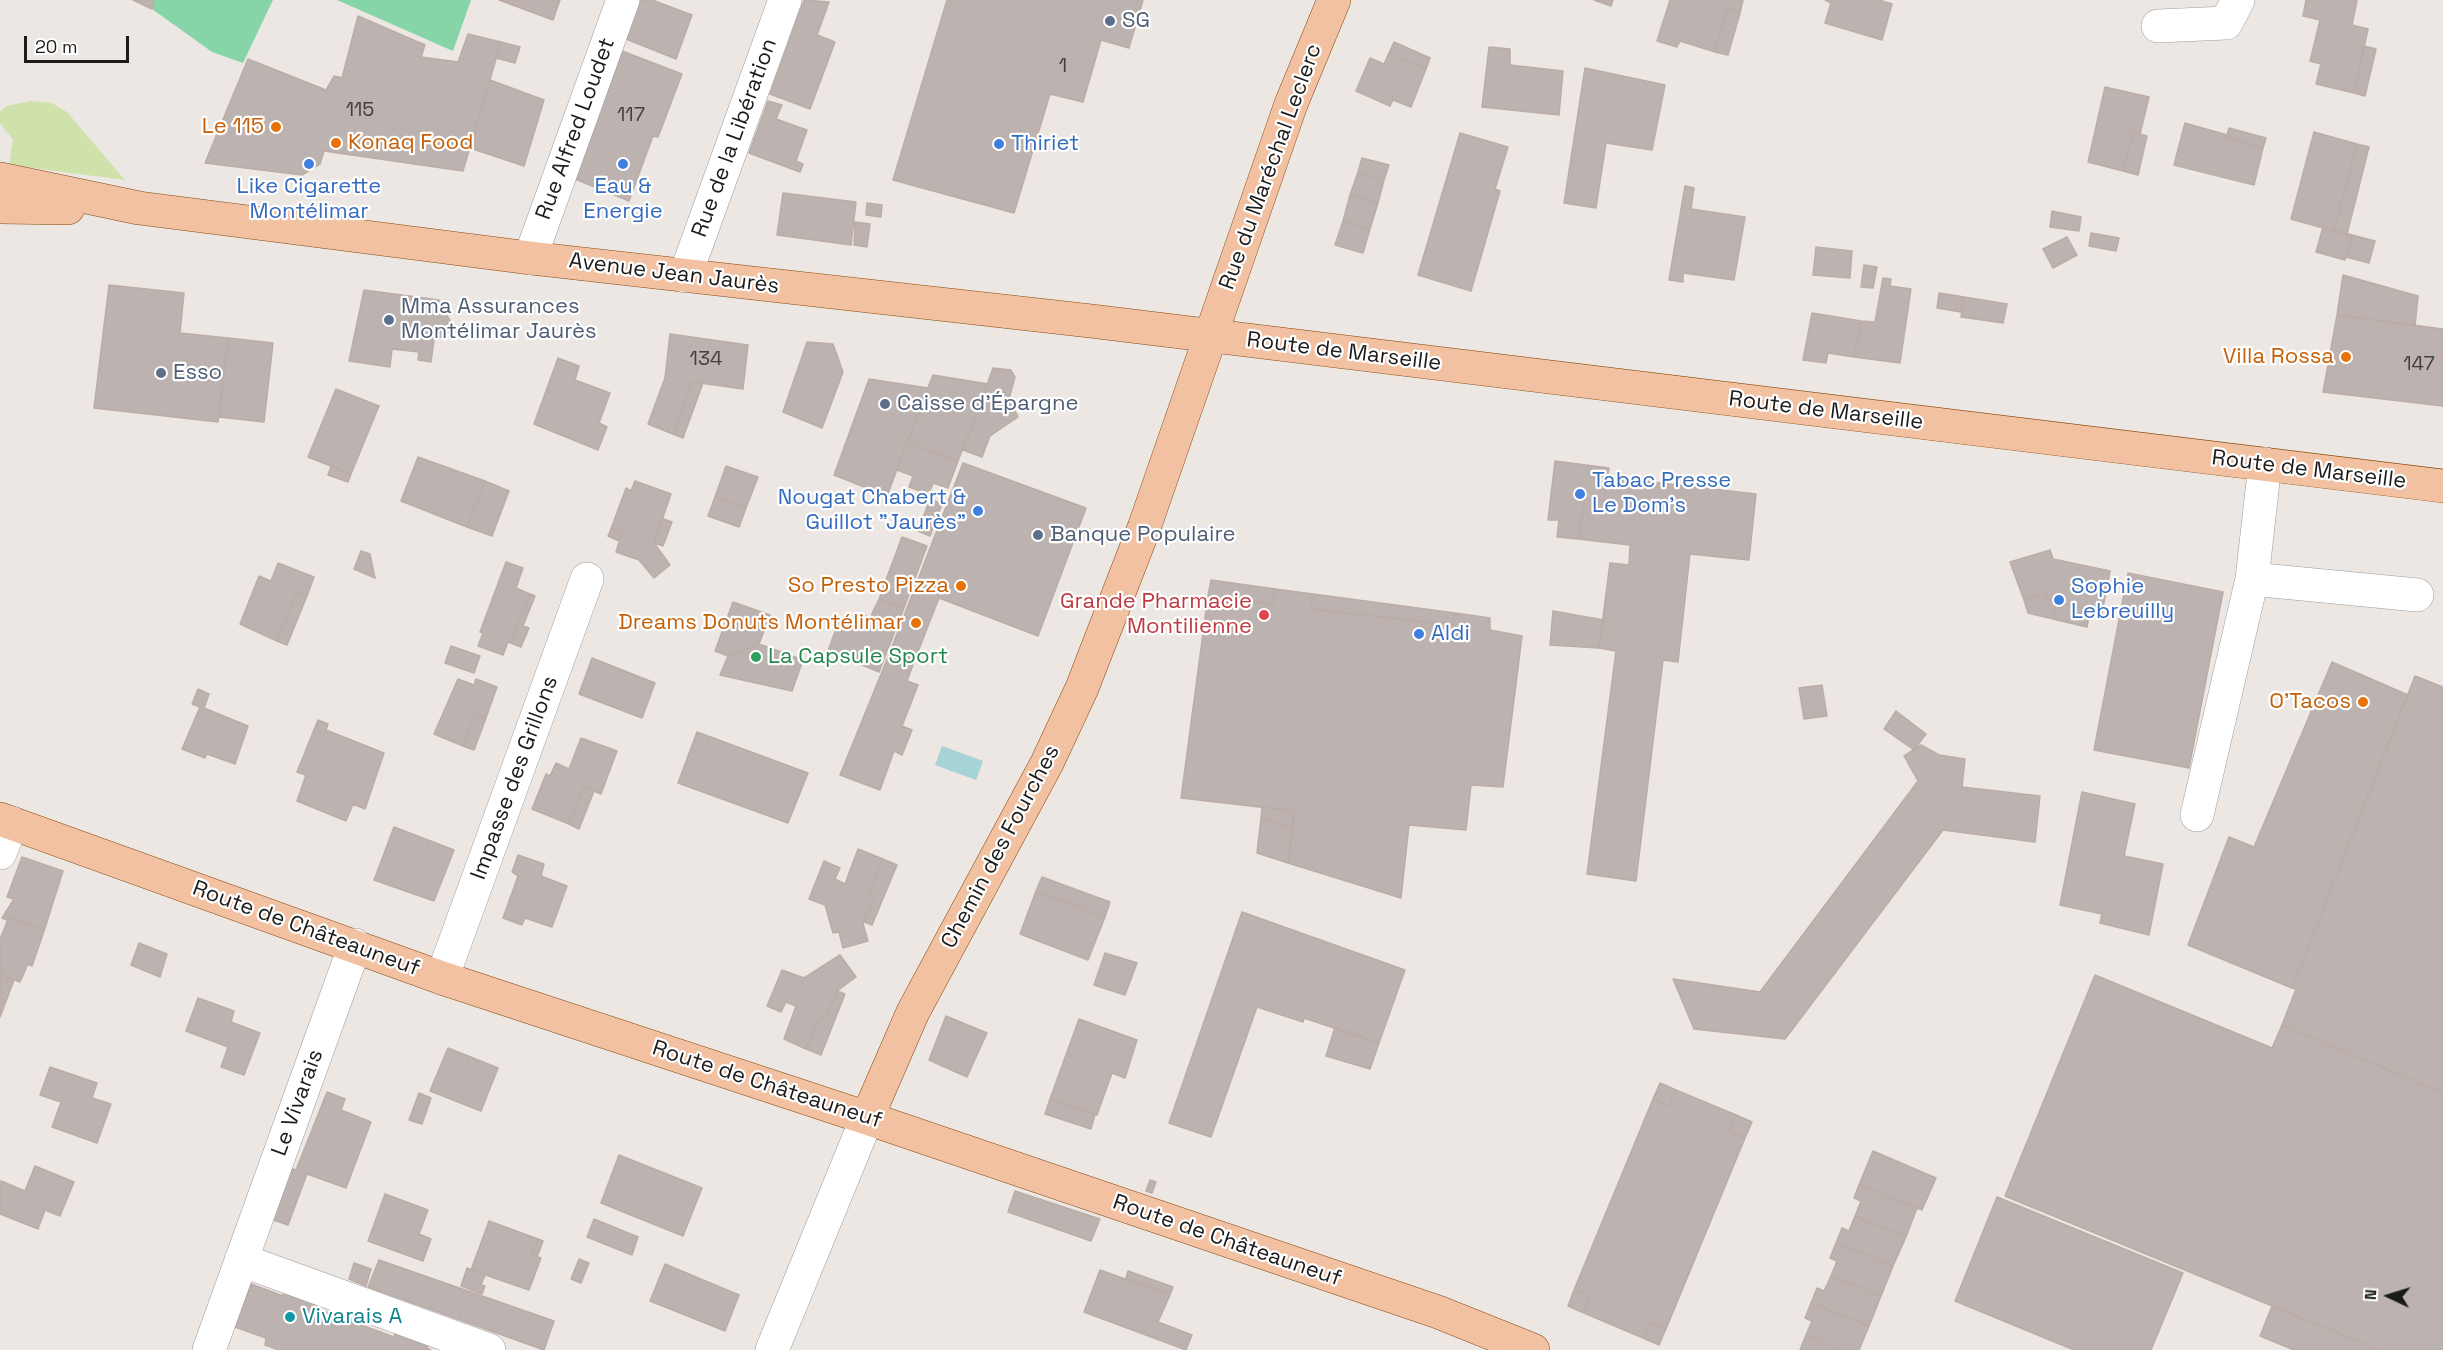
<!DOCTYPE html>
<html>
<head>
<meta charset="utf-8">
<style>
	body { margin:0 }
	#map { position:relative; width:2443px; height:1350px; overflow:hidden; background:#ece7e2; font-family:"Space Grotesk",sans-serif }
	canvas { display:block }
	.north { position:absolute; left:2359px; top:1266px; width:60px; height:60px; -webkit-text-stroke:4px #fff; paint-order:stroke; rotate:274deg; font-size:16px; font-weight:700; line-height:24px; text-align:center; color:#1b1b1b }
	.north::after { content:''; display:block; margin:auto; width:21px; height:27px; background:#1b1b1b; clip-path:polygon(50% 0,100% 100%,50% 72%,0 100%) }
	.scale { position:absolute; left:24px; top:36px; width:105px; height:27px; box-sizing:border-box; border:3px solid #1b1b1b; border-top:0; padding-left:8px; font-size:18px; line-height:21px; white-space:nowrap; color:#1b1b1b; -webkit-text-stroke:4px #fff; paint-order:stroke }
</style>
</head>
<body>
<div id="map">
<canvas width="2443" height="1350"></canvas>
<div class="north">N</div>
<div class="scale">20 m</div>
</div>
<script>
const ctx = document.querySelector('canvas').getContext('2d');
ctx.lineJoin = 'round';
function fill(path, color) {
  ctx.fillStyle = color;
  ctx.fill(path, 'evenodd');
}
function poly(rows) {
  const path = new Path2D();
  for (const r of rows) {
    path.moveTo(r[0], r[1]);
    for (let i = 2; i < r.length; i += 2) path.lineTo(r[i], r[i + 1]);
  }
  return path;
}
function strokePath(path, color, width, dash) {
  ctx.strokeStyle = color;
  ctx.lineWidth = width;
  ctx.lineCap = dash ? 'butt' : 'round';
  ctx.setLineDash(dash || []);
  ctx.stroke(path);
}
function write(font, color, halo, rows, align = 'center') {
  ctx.font = font + ' "Space Grotesk",sans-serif';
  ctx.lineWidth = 4.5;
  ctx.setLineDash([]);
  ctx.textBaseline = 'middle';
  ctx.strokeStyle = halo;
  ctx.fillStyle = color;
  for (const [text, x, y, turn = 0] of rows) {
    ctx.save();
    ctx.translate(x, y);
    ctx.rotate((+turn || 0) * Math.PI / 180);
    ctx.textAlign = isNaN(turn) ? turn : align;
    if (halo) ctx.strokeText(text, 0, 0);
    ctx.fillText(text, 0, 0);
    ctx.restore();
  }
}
const grass = poly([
	[31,101,52,103,67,112,125,180,9,165,13,140,0,123,0,112,6,106]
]);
const pitch = poly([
	[133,0,273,0,243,63,212,52,152,9],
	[337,0,471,0,453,51]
]);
const water = poly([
	[942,746,983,761,976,780,935,765]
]);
const building = poly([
	[133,0,154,0,152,9,133,0],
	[499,0,560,0,553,20,499,0],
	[641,0,652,0,692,15,676,59,626,39,641,0],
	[804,0,829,2,817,35,835,42,810,109,770,94,804,0],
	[947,0,1143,0,1129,48,1101,40,1083,102,1050,94,1014,213,893,180,947,0],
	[1594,0,1613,0,1611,6,1594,0],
	[1670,0,1743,0,1740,13,1727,8,1715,52,1680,41,1677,47,1657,41,1670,0],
	[1879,0,1892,4,1882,40,1825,23,1831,3,1825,0,1879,0],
	[2306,0,2357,0,2352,25,2368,29,2354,93,2316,84,2321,64,2310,61,2320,20,2303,16,2306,0],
	[1727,8,1740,13,1728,55,1715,52,1727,8],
	[358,16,425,45,421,57,458,62,468,34,501,42,463,171,324,151,320,164,302,175,205,163,248,59,326,90,334,76,342,78,358,16],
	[501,42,520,47,515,63,496,58,501,42],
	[1394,42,1430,58,1426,69,1389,53,1394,42],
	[2364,46,2376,49,2365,96,2354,93,2364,46],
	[1489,47,1510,49,1510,65,1563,71,1559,115,1482,107,1489,47],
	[622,51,682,74,658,137,653,136,629,201,575,179,622,51],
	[1389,53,1426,69,1411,107,1393,100,1390,106,1356,91,1370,58,1384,64,1389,53],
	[1585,68,1665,85,1652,150,1606,143,1596,208,1564,203,1585,68],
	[490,80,544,100,524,166,470,148,490,80],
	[2105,87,2149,97,2140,134,2133,132,2123,171,2088,162,2105,87],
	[768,101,782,105,776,119,807,130,796,161,803,164,800,172,749,153,768,101],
	[2185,123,2227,135,2226,138,2263,148,2254,185,2174,165,2185,123],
	[2229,128,2266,138,2263,148,2226,138,2229,128],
	[2133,132,2147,136,2138,175,2123,171,2133,132],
	[2314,132,2357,144,2334,231,2291,219,2314,132],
	[1460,133,1508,147,1495,189,1500,191,1471,291,1418,275,1460,133],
	[2357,144,2369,147,2347,234,2334,231,2357,144],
	[1362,158,1389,165,1384,180,1358,172,1362,158],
	[1358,172,1384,180,1378,203,1350,195,1358,172],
	[1685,186,1694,188,1691,209,1745,217,1734,280,1683,273,1683,282,1669,280,1685,186],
	[783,193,856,202,851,245,777,235,783,193],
	[1350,195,1378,203,1370,229,1343,221,1350,195],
	[867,203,882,205,881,217,866,215,867,203],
	[2052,211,2081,217,2079,231,2050,227,2052,211],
	[1343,221,1370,229,1363,253,1335,245,1343,221],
	[855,222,870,224,867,247,854,245,855,222],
	[2323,227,2352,235,2345,260,2316,252,2323,227],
	[2091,233,2119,238,2116,251,2089,246,2091,233],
	[2352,235,2375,241,2369,263,2346,257,2352,235],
	[2067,237,2077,255,2053,268,2043,249,2067,237],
	[1816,247,1852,251,1850,278,1813,275,1816,247],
	[1864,265,1877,267,1873,288,1861,287,1864,265],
	[2343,275,2418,296,2415,326,2337,315,2343,275],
	[1883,278,1891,279,1890,286,1911,289,1900,363,1854,357,1861,321,1875,322,1883,278],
	[109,285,184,293,180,333,228,338,218,422,94,408,109,285],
	[364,290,439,300,455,330,434,340,431,362,418,360,419,352,392,349,390,367,349,361,364,290],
	[1939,293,1964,297,1961,312,1937,308,1939,293],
	[1964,297,2007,304,2003,323,1961,317,1964,297],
	[1812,313,1861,321,1854,357,1828,353,1826,363,1803,360,1812,313],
	[2337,315,2443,329,2443,406,2323,392,2337,315],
	[670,334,748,345,743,389,693,382,673,434,648,424,665,378,670,334],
	[228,338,273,343,264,422,219,417,228,338],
	[807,342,833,344,843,372,822,428,783,412,807,342],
	[558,358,579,366,575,380,610,393,599,423,607,427,598,450,534,424,558,358],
	[993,368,1011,370,1015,377,1009,399,1018,417,990,436,982,457,963,450,993,368],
	[933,375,988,384,958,461,907,442,933,375],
	[869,379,928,388,887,496,834,475,869,379],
	[693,382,703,383,683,438,673,434,693,382],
	[336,389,379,406,351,474,308,457,336,389],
	[907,442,958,461,948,488,933,483,929,494,909,487,913,476,897,470,907,442],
	[418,457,485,481,467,527,401,501,418,457],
	[1555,461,1609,468,1604,501,1585,499,1578,539,1557,537,1559,520,1548,520,1555,461],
	[963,463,1086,508,1038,636,939,598,914,662,890,652,963,463],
	[331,466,351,474,348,482,328,475,331,466],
	[726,466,758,477,746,508,715,497,726,466],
	[1608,477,1756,494,1749,560,1690,554,1678,662,1663,660,1636,881,1587,874,1616,651,1599,648,1610,563,1629,565,1630,545,1578,539,1585,499,1604,501,1608,477],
	[485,481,509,491,492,536,467,527,485,481],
	[635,481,671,494,654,543,670,565,654,578,639,560,616,552,622,533,611,529,626,488,631,491,635,481],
	[715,497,746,508,739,527,708,516,715,497],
	[930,499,942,504,930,536,918,531,930,499],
	[661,518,672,522,663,546,654,543,661,518],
	[611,529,622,533,619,541,608,536,611,529],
	[902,537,927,546,904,608,879,599,902,537],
	[2050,550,2053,559,2110,571,2102,613,2046,599,2047,593,2024,600,2010,562,2050,550],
	[361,551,370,554,375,578,354,569,361,551],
	[506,562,523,568,516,588,530,594,511,643,508,642,503,655,478,646,483,633,480,632,506,562],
	[278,563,314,577,307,596,297,593,277,641,240,624,259,576,271,581,278,563],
	[2128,573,2223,592,2189,768,2094,750,2128,573],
	[1211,580,1275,589,1273,604,1208,596,1211,580],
	[1275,589,1313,594,1311,609,1453,625,1455,613,1490,618,1490,630,1522,636,1503,787,1471,785,1466,830,1409,825,1401,898,1288,863,1294,811,1181,798,1208,596,1273,604,1275,589],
	[297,593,307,596,287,645,277,641,297,593],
	[2047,593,2046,599,2056,602,2053,619,2028,613,2024,600,2047,593],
	[530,594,535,596,523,626,529,628,521,647,511,643,530,594],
	[1313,594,1455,613,1453,625,1311,609,1313,594],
	[879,599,904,608,879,672,828,651,838,623,855,630,862,614,870,618,879,599],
	[733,602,770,615,759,644,728,656,715,651,733,602],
	[2056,602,2102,613,2090,611,2087,627,2053,619,2056,602],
	[1553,611,1604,620,1599,648,1550,645,1553,611],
	[759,644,803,660,792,691,720,675,728,656,759,644],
	[451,646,480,656,474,673,445,663,451,646],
	[890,652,914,662,907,681,918,685,902,726,912,730,902,755,894,751,880,790,840,775,890,652],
	[592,658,655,683,642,718,579,694,592,658],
	[2332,662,2408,695,2292,988,2188,945,2229,837,2254,847,2332,662],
	[2415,676,2443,687,2443,1093,2282,1025,2296,989,2292,988,2415,676],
	[458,679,474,685,476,679,497,687,486,718,476,714,463,746,434,734,458,679],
	[1822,685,1827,716,1804,719,1799,688,1822,685],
	[198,689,209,694,204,708,248,726,235,764,207,754,205,758,182,749,200,707,192,704,198,689],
	[1896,711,1926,734,1914,750,1884,729,1896,711],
	[476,714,486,718,474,750,463,746,476,714],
	[318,720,328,724,326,730,384,753,365,809,353,804,346,821,297,801,306,775,297,772,318,720],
	[697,732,808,773,788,823,678,783,697,732],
	[581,738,617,751,601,794,584,787,569,824,532,809,546,774,550,776,556,763,569,769,581,738],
	[1921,745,1939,755,1965,759,1962,787,2040,796,2035,842,1943,830,1785,1039,1694,1029,1673,979,1760,992,1918,781,1904,756,1921,745],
	[584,787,594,791,579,829,569,824,584,787],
	[2082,792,2135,804,2124,856,2163,864,2149,935,2100,923,2102,914,2060,905,2082,792],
	[1262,807,1294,811,1293,829,1261,818,1262,807],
	[1261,818,1293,829,1288,863,1257,853,1261,818],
	[394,827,454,850,434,901,374,880,394,827],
	[858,849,883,859,869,893,875,895,863,924,868,941,843,948,839,932,833,933,825,905,809,899,824,861,840,868,835,879,845,884,858,849],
	[518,855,544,864,541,876,567,886,552,927,525,918,522,925,503,918,518,876,512,872,518,855],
	[22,857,63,871,44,931,9,917,7,920,2,918,14,899,7,897,22,857],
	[883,859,897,865,872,925,864,922,875,895,869,893,883,859],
	[1042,877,1110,902,1105,917,1036,891,1042,877],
	[1036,891,1105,917,1088,960,1020,934,1036,891],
	[1242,912,1405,970,1379,1043,1304,1018,1303,1022,1257,1007,1211,1137,1169,1123,1242,912],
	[9,917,44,931,32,966,28,964,20,982,0,974,0,939,9,917],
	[139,943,167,954,160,977,131,965,139,943],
	[1105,953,1137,963,1125,995,1094,985,1105,953],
	[840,955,856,977,837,991,826,1018,820,1015,806,1049,784,1039,796,1006,786,1002,781,1012,767,1006,782,970,804,978,840,955],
	[0,974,14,980,0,1017,0,974],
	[2095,975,2272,1048,2282,1025,2443,1093,2443,1350,2379,1350,2005,1196,2095,975],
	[837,991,845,994,821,1055,806,1049,820,1015,826,1018,837,991],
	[198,998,234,1011,231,1022,260,1033,244,1075,221,1067,228,1047,186,1031,198,998],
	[946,1016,987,1033,967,1077,929,1060,946,1016],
	[1079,1019,1137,1040,1125,1078,1112,1073,1097,1115,1050,1099,1079,1019],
	[1335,1027,1379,1043,1370,1069,1326,1056,1335,1027],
	[448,1048,498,1068,481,1111,430,1091,448,1048],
	[50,1067,97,1083,92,1098,111,1104,97,1143,52,1127,61,1102,40,1095,50,1067],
	[1660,1083,1676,1090,1669,1106,1653,1099,1660,1083],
	[1676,1090,1736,1115,1729,1131,1745,1138,1666,1329,1650,1323,1643,1338,1584,1313,1590,1297,1574,1290,1653,1099,1669,1106,1676,1090],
	[327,1092,345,1099,341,1110,371,1122,346,1188,307,1174,288,1225,271,1219,290,1168,296,1170,327,1092],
	[419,1093,431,1098,422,1124,409,1120,419,1093],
	[1050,1099,1095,1114,1091,1129,1045,1114,1050,1099],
	[1736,1115,1752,1122,1745,1138,1729,1131,1736,1115],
	[1873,1151,1936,1178,1922,1210,1859,1185,1873,1151],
	[619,1155,702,1188,683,1236,601,1203,619,1155],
	[35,1166,74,1182,60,1216,45,1210,38,1229,0,1214,1,1181,25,1191,35,1166],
	[1150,1180,1156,1182,1152,1193,1146,1191,1150,1180],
	[1859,1185,1917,1208,1906,1237,1855,1216,1861,1201,1854,1198,1859,1185],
	[1015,1191,1100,1219,1091,1241,1008,1212,1015,1191],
	[385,1194,428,1210,419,1234,431,1239,423,1261,368,1241,385,1194],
	[1997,1197,2183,1273,2151,1350,2074,1350,1955,1301,1997,1197],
	[1855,1216,1906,1237,1893,1266,1836,1243,1842,1228,1849,1231,1855,1216],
	[594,1219,638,1237,632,1255,587,1237,594,1219],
	[489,1221,538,1239,532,1255,541,1258,529,1290,471,1270,489,1221],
	[538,1239,543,1241,537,1257,532,1255,538,1239],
	[1836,1243,1893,1266,1881,1296,1831,1276,1837,1261,1830,1258,1836,1243],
	[579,1259,589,1263,581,1283,571,1279,579,1259],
	[379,1260,554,1321,544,1350,368,1287,379,1260],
	[354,1263,371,1269,366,1286,349,1279,354,1263],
	[665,1264,739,1295,725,1331,650,1301,665,1264],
	[467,1268,485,1275,481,1285,485,1286,482,1294,461,1286,467,1268],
	[1100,1270,1170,1295,1158,1322,1192,1335,1186,1350,1084,1312,1100,1270],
	[1128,1271,1173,1287,1170,1295,1126,1278,1128,1271],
	[1831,1276,1881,1296,1869,1326,1811,1303,1817,1288,1824,1291,1831,1276],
	[251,1284,283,1296,285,1290,317,1302,315,1308,394,1337,396,1330,429,1343,427,1348,431,1350,279,1350,265,1345,266,1338,235,1327,251,1284],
	[1574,1290,1590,1297,1584,1313,1568,1306,1574,1290],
	[1811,1303,1869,1326,1859,1350,1842,1350,1806,1335,1812,1321,1805,1318,1811,1303],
	[2272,1306,2379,1350,2294,1350,2260,1336,2272,1306],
	[1650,1323,1666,1329,1659,1345,1643,1338,1650,1323],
	[1806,1335,1842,1350,1800,1350,1806,1335]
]);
const minor = poly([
	[2158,26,2226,23,2238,0],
	[530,258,623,0],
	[685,276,785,0],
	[2265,464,2252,579,2417,595],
	[2197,815,2252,579],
	[0,853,12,823],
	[442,978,587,579],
	[241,1260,489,1350],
	[209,1350,355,945],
	[772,1350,867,1118]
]);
const major = poly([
	[0,179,139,208,530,258,1091,321,2443,486],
	[0,207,68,208],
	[0,819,442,978,867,1118,1438,1312,1533,1350],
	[867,1118,913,1012,1047,763,1082,688,1144,528,1291,104,1334,0]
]);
const markers = [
	[1110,21,6,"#5c6f8a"],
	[276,127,6,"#e8710a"],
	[336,143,6,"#e8710a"],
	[999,144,6,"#3f7fe0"],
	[309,164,6,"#3f7fe0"],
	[623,164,6,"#3f7fe0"],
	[389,320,6,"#5c6f8a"],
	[2346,357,6,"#e8710a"],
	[161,373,6,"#5c6f8a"],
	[885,404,6,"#5c6f8a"],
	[1580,494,6,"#3f7fe0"],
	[978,511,6,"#3f7fe0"],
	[1038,535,6,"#5c6f8a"],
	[961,586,6,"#e8710a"],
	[2059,600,6,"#3f7fe0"],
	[1264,615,6,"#e0444e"],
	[916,623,6,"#e8710a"],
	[1419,634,6,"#3f7fe0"],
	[756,657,6,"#2e9e5b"],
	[2363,702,6,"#e8710a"],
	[290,1317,6,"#0f9aa8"]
];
const numberNames = [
	["1",1063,67],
	["115",360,111],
	["117",631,116],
	["134",706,360],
	["147",2419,365]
];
const serviceNames = [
	["SG",1122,21],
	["Mma Assurances",401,307],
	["Montélimar Jaurès",401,332],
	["Esso",173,373],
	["Caisse d'Épargne",897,404],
	["Banque Populaire",1050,535]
];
const foodNames = [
	["Le 115",264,127],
	["Konaq Food",348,143,"left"],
	["Villa Rossa",2334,357],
	["So Presto Pizza",949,586],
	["Dreams Donuts Montélimar",904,623],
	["O'Tacos",2351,702]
];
const streetNames = [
	["Rue Alfred Loudet",576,129,-70],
	["Rue de la Libération",735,138,-70],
	["Rue du Maréchal Leclerc",1271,167,-70],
	["Avenue Jean Jaurès",674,274,7],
	["Route de Marseille",1344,352,7],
	["Route de Marseille",1826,411,7],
	["Route de Marseille",2309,470,7],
	["Impasse des Grillons",515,778,-70],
	["Chemin des Fourches",1001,847,-62],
	["Route de Châteauneuf",306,929,20],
	["Route de Châteauneuf",767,1085,18],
	["Le Vivarais",298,1103,-70],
	["Route de Châteauneuf",1227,1241,19]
];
const shopNames = [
	["Thiriet",1011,144],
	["Like Cigarette",309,187,"center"],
	["Montélimar",309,212,"center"],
	["Eau &",623,187,"center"],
	["Energie",623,212,"center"],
	["Tabac Presse",1592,481],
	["Le Dom's",1592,506],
	["Nougat Chabert &",966,498,"right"],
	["Guillot \"Jaurès\"",966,523,"right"],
	["Sophie",2071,587],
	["Lebreuilly",2071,612],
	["Aldi",1431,634]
];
const healthNames = [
	["Grande Pharmacie",1252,602],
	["Montilienne",1252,627]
];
const leisureNames = [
	["La Capsule Sport",768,657]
];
const cultureNames = [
	["Vivarais A",302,1317]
];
fill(grass, '#d0e2ac');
fill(pitch, '#86d5a9');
fill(water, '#a6d3d6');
fill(building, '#bcb2af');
strokePath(building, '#bcaca6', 1.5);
strokePath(minor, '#9c9c9c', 34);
strokePath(major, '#86490d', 34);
strokePath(minor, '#fff', 33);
strokePath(major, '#f2c1a1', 33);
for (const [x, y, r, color] of markers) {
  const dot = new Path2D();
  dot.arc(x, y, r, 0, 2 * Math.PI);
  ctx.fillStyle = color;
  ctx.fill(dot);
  strokePath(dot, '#fff', 2);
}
write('20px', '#434140', null, numberNames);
write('22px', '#4e5e75', '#fff', serviceNames, 'left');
write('22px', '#c56008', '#fff', foodNames, 'right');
write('22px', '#1b1b1b', '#fff', streetNames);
write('22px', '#366cbe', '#fff', shopNames, 'left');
write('22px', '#be3a42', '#fff', healthNames, 'right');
write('22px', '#27864d', '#fff', leisureNames, 'left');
write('22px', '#0d838f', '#fff', cultureNames, 'left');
</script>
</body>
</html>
